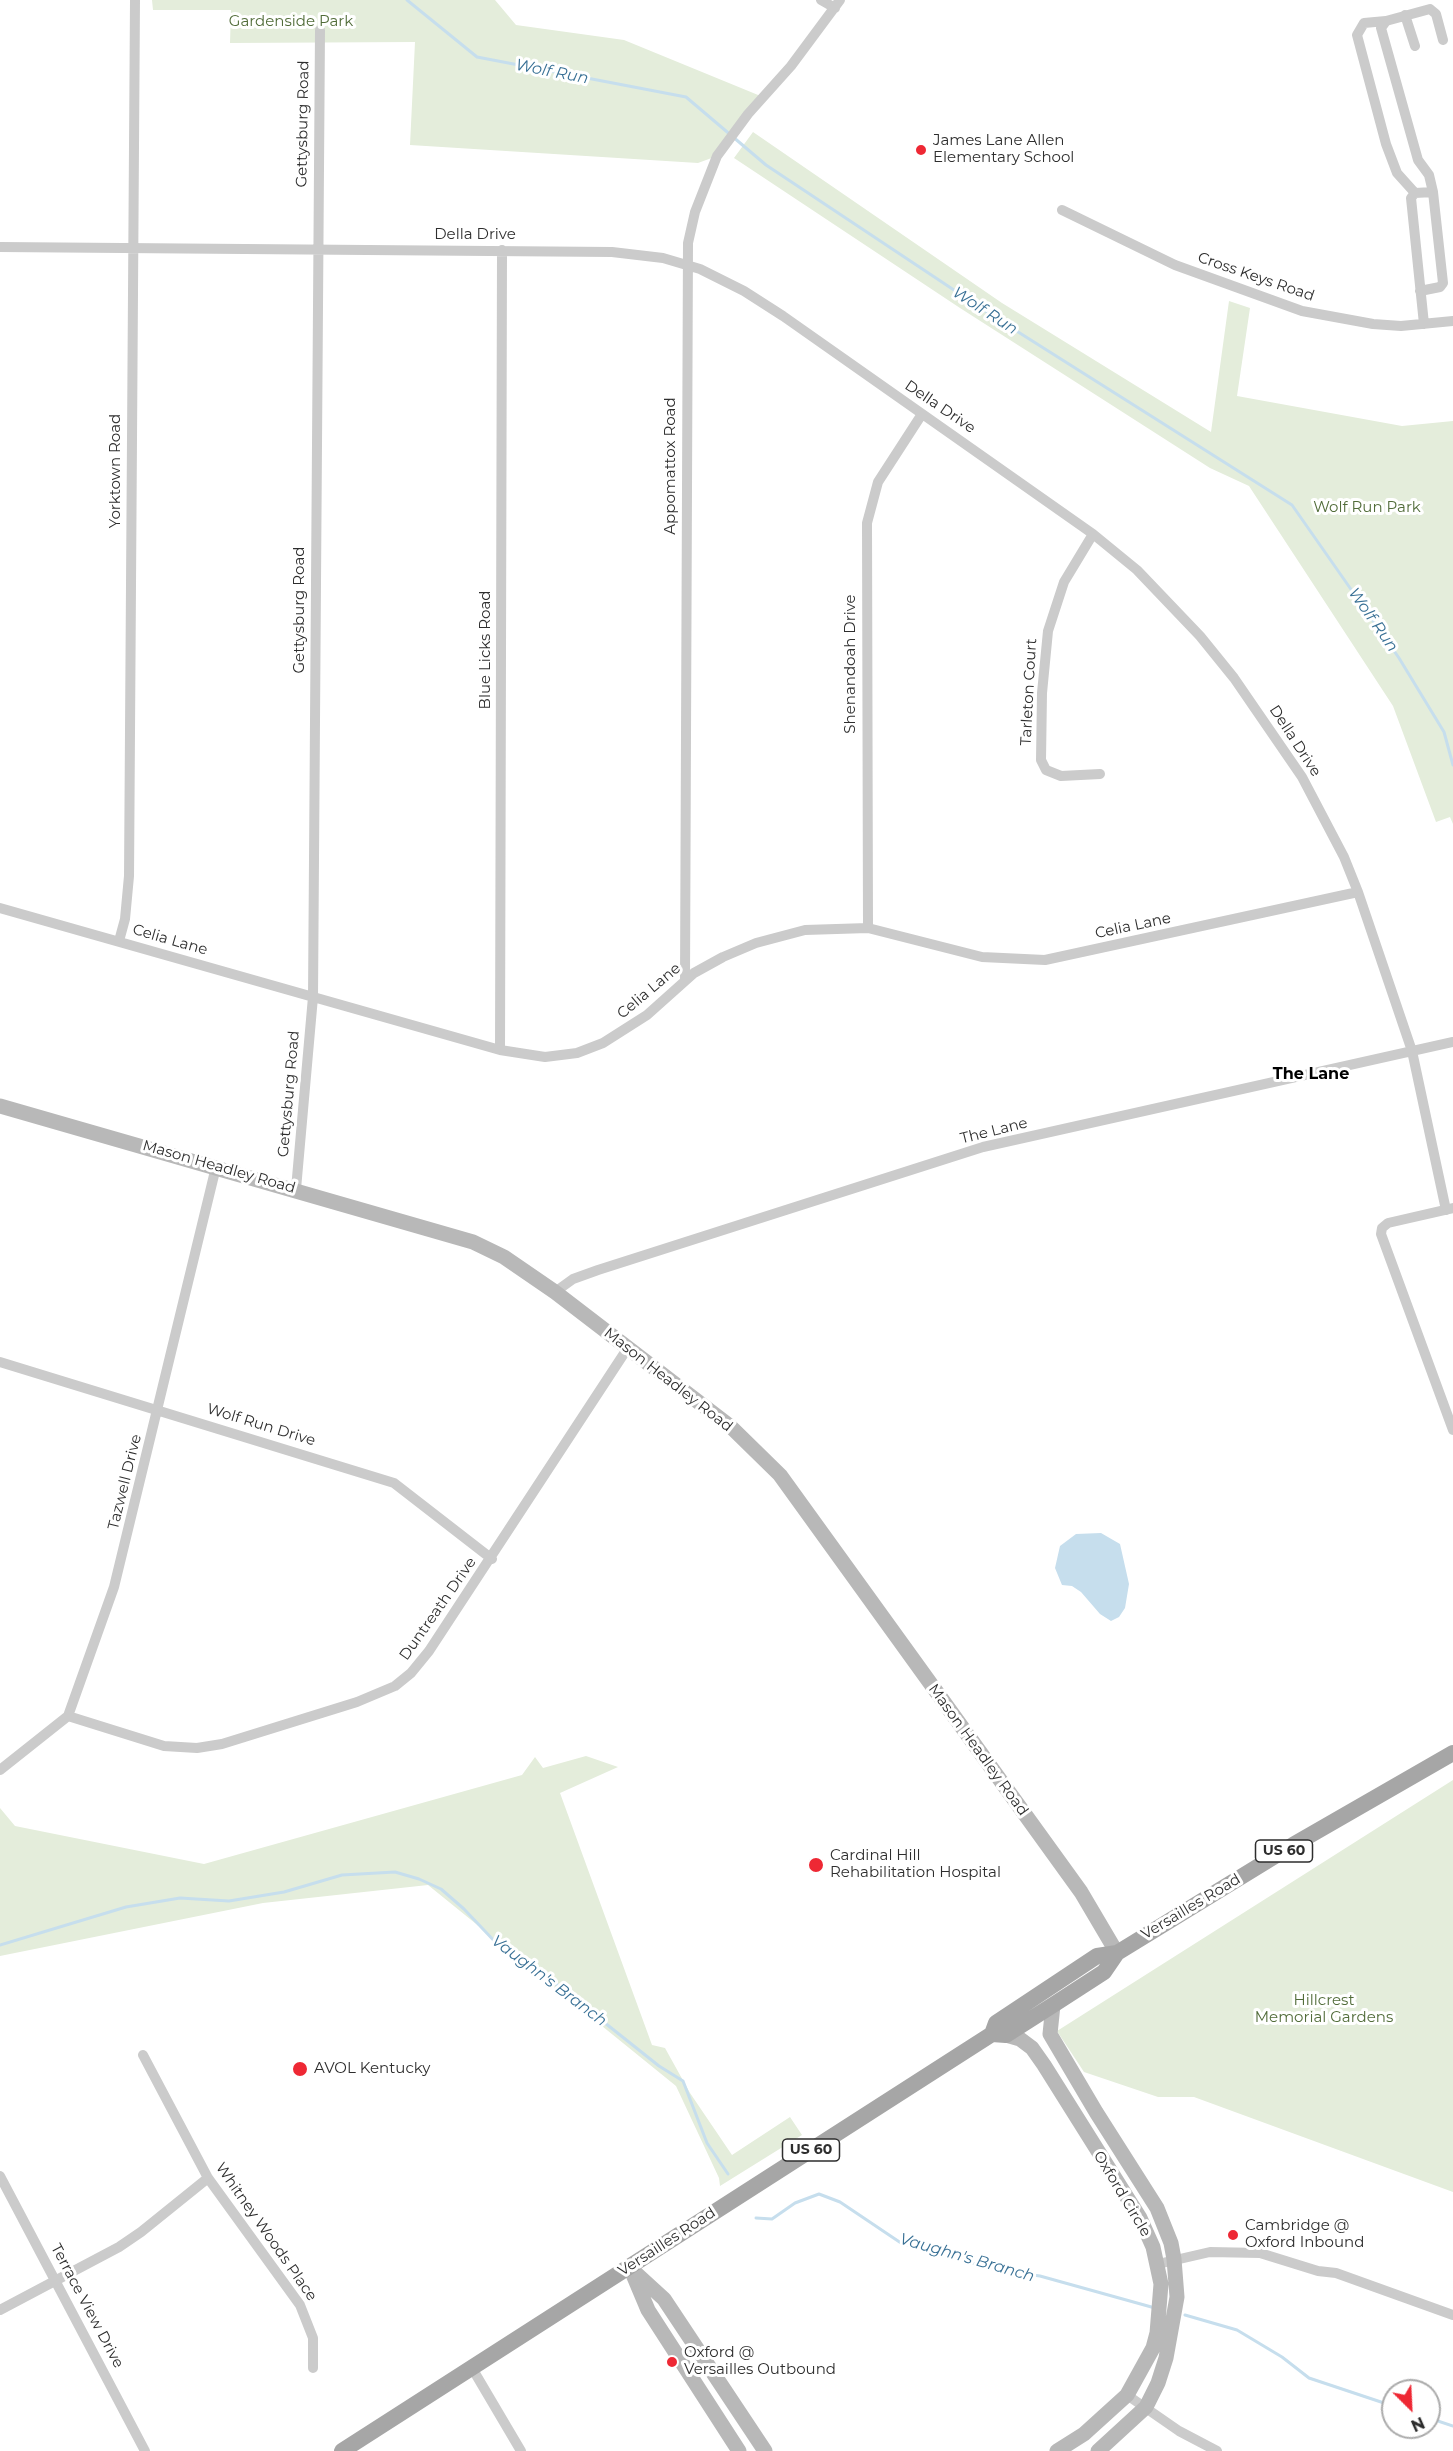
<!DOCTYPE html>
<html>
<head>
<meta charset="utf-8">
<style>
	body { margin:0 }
	#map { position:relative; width:1453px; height:2451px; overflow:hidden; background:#fff; font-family:Montserrat,sans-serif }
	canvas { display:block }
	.north { position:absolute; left:1381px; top:2379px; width:60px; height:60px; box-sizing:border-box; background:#fff; border:2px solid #ababab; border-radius:50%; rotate:156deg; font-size:16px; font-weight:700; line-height:24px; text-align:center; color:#2e2e2e }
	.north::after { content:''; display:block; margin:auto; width:21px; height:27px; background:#ee2834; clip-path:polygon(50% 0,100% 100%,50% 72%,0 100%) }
</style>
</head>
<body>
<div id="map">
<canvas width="1453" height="2451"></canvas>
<div class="north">N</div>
</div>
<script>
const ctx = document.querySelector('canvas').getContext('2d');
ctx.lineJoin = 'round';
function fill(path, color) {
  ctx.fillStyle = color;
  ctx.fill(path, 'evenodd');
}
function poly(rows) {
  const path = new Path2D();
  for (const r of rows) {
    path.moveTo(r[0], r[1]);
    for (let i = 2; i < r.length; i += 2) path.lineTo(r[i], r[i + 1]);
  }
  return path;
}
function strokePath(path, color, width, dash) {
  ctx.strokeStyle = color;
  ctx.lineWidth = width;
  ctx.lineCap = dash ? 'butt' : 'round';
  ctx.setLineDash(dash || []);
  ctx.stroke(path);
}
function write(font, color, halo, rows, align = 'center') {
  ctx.font = font + ' Montserrat,sans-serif';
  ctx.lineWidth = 6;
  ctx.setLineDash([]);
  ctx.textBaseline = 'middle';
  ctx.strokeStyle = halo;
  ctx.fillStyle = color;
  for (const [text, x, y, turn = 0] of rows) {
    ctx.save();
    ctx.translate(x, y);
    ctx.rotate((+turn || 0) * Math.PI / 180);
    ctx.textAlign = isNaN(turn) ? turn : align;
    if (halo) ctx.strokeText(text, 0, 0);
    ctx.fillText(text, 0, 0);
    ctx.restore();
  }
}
const green = poly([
	[152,0,495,0,516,25,624,40,763,97,717,156,698,163,410,145,415,42,230,43,231,10,153,10],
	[753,132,1002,303,1211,432,1229,301,1250,308,1237,396,1402,426,1453,421,1453,824,1450,817,1436,822,1393,706,1249,486,1210,468,960,308,734,158],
	[586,1756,618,1767,560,1793,652,2045,665,2048,690,2093,732,2155,790,2117,802,2135,720,2186,719,2178,676,2086,428,1885,263,1903,0,1956,0,1808,15,1826,204,1864,522,1775,535,1757,543,1768],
	[1453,1780,1453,2192,1194,2097,1158,2097,1084,2072,1057,2031]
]);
const water = poly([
	[1101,1533,1120,1544,1129,1584,1125,1608,1119,1617,1111,1621,1100,1614,1081,1592,1072,1586,1062,1585,1055,1568,1060,1546,1076,1534]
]);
const stream = poly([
	[407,0,477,57,686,97,766,165,996,318,1292,505,1399,658,1444,732,1453,765],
	[0,1945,126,1907,180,1898,229,1901,284,1892,342,1875,395,1872,419,1879,441,1889,464,1909,500,1947,556,1984,659,2066,683,2081,707,2143,728,2174],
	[756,2218,772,2219,795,2203,819,2194,840,2202,901,2243,997,2270,1040,2276,1155,2308],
	[1185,2315,1237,2330,1282,2357,1309,2378,1393,2406],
	[1429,2418,1453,2426]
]);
const street = poly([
	[821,0,835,8],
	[1405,15,1415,46],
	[1386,21,1364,23,1357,35,1386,144,1397,173,1415,193],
	[1062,210,1175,265,1302,311,1373,324,1401,326,1453,321],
	[0,247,612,252,663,258,700,269,744,291,783,316,1093,534,1137,570,1200,636,1234,678,1302,777,1344,857,1358,892,1412,1051,1446,1210],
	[1420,291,1440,287,1443,283,1433,192],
	[1424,324,1411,198,1415,193,1433,192,1429,175,1418,160,1381,28,1386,21,1430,9,1436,14,1443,40],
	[1093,534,1064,582,1048,631,1042,693,1041,760,1046,770,1061,776,1100,774],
	[0,908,500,1050,545,1057,577,1053,603,1043,647,1015,694,973,723,957,756,943,805,930,868,928,982,957,1045,960,1358,892],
	[868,928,867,523,878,482,922,414],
	[119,941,125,919,129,876,135,0],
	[685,980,688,243,695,212,717,156,748,114,791,66,840,0],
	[500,1050,502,250],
	[296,1189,313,997,320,30],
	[1453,1208,1388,1223,1382,1228,1381,1234,1453,1430],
	[555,1292,573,1279,598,1270,983,1147,1453,1042],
	[0,1362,394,1483,492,1559],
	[68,1716,164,1746,197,1748,222,1744,357,1702,395,1686,411,1673,429,1651,627,1349],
	[0,1770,68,1716,114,1587,216,1167],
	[143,2055,208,2178,300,2305,313,2338,313,2368],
	[0,2176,145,2451],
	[1158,2264,1210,2252,1260,2253,1318,2271,1336,2273,1453,2315],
	[0,2310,119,2247,141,2232,208,2178],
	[472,2368,521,2451],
	[1127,2395,1179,2431,1217,2451]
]);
const secondary = poly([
	[0,1106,473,1242,504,1257,555,1292,731,1427,780,1475,1081,1892,1117,1953],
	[1053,2005,1050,2034,1096,2112,1157,2208,1171,2243,1174,2259,1177,2297,1166,2358,1158,2383,1146,2407,1098,2451],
	[1006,2035,1020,2039,1032,2048,1044,2065,1140,2218,1153,2247,1161,2284,1157,2333,1153,2348,1127,2395,1084,2434,1057,2451],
	[629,2267,664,2299,765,2451],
	[632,2272,648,2310,739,2451]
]);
const primary = poly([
	[992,2034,996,2023,1097,1956,1117,1953,1293,1845,1453,1753],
	[342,2451,953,2059,992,2034,1006,2035,1053,2005,1104,1972,1117,1953]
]);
const markers = [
	[921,150,6,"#ee2834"],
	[816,1865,8,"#ee2834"],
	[300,2069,8,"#ee2834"],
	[1233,2235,6,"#ee2834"],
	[672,2362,6,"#ee2834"]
];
const shields = [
	[1284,1851,57],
	[811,2150,57]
];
const shieldNames = [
	["US 60",1284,1851],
	["US 60",811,2150]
];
const parkNames = [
	["Gardenside Park",291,22],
	["Wolf Run Park",1367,508],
	["Hillcrest",1324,2001],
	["Memorial Gardens",1324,2018]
];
const streetNames = [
	["Gettysburg Road",303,124,-89],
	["Della Drive",475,235],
	["Cross Keys Road",1256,277,19],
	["Della Drive",940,407,34],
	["Appomattox Road",671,466,-90],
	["Yorktown Road",116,471,-90],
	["Gettysburg Road",300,610,-90],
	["Blue Licks Road",486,650,-90],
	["Shenandoah Drive",851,664,-90],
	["Tarleton Court",1029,692,-87],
	["Della Drive",1295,741,57],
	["Celia Lane",1133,926,-12],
	["Celia Lane",170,940,16],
	["Celia Lane",649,991,-40],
	["Gettysburg Road",289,1094,-85],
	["The Lane",994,1131,-14],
	["Mason Headley Road",219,1167,16],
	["Mason Headley Road",668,1380,38],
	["Wolf Run Drive",261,1425,17],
	["Tazwell Drive",125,1482,-76],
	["Duntreath Drive",438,1609,-55],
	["Mason Headley Road",978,1750,54],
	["Versailles Road",1191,1907,-31],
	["Oxford Circle",1122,2194,59],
	["Whitney Woods Place",266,2232,55],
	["Versailles Road",667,2242,-33],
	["Terrace View Drive",87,2306,62]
];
const poiNames = [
	["James Lane Allen",933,141],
	["Elementary School",933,158],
	["Cardinal Hill",830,1856],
	["Rehabilitation Hospital",830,1873],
	["AVOL Kentucky",314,2069],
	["Cambridge @",1245,2226],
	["Oxford Inbound",1245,2243],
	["Oxford @",684,2353],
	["Versailles Outbound",684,2370]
];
const waterNames = [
	["Wolf Run",552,72,11],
	["Wolf Run",985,311,33],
	["Wolf Run",1373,620,55],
	["Vaughn's Branch",549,1981,37],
	["Vaughn's Branch",967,2258,16]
];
const neighbourhoodNames = [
	["The Lane",1311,1074]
];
fill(green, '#e4eddb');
fill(water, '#c6deed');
strokePath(stream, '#c6deed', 3);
strokePath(street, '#cbcbcb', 10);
strokePath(secondary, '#b8b8b8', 15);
strokePath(primary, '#a6a6a6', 16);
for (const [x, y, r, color] of markers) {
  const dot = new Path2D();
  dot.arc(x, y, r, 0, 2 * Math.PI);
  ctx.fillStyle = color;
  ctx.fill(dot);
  strokePath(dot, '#fff', 2);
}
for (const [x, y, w] of shields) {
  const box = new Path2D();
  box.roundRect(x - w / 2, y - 11, w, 22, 4.5);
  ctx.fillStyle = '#fff';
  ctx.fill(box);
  strokePath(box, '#2e2e2e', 1.5);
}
write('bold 14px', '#2e2e2e', null, shieldNames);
write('15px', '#516c39', '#fff', parkNames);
write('15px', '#2e2e2e', '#fff', streetNames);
write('15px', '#2e2e2e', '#fff', poiNames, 'left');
write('italic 16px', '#387095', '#fff', waterNames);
write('bold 16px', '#000', '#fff', neighbourhoodNames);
</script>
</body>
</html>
